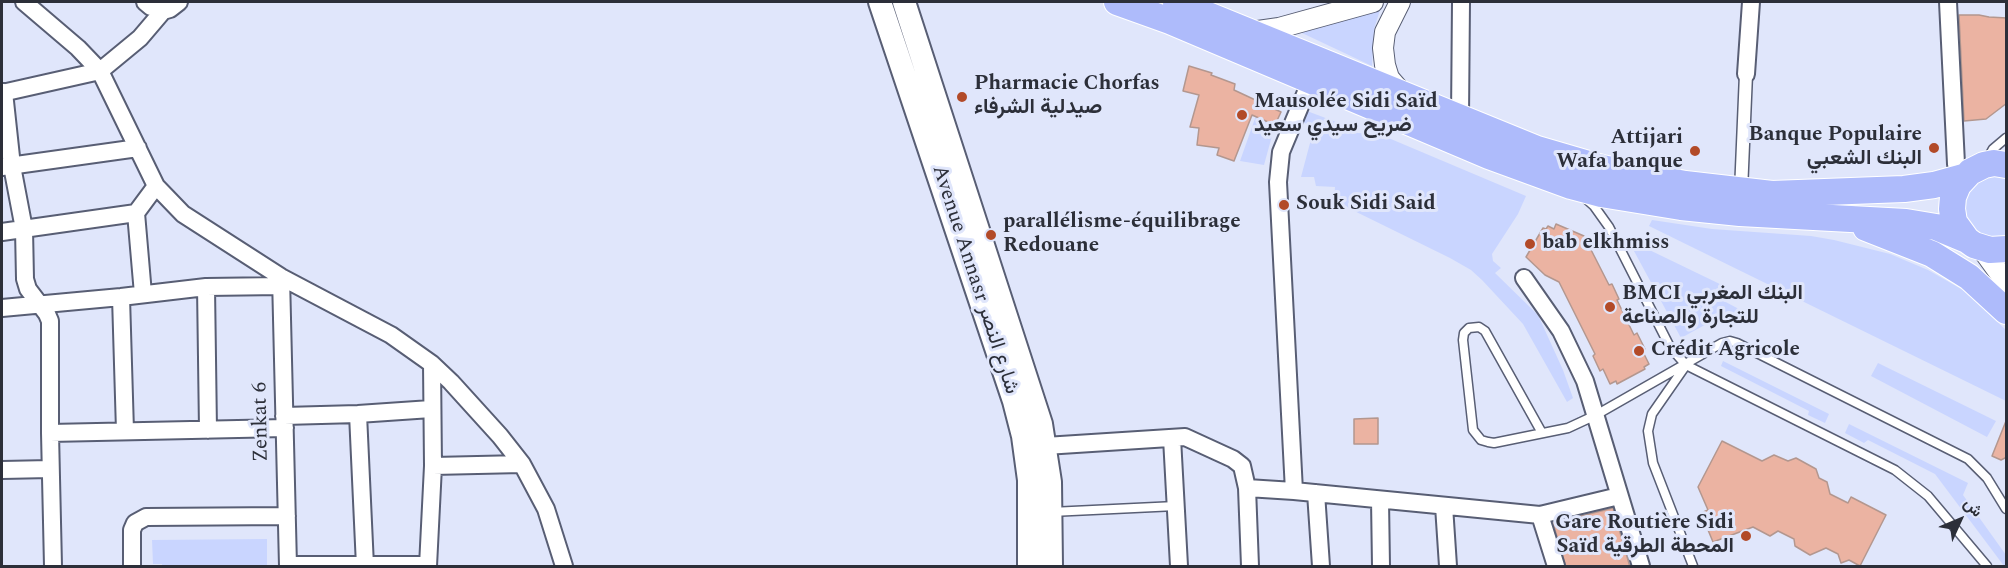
<!DOCTYPE html>
<html>
<head>
<meta charset="utf-8">
<style>
	body { margin:0 }
	#map { position:relative; width:2008px; height:568px; overflow:hidden; background:#e0e6fb; font-family:Spectral,Vazirmatn,serif }
	canvas { display:block }
	.frame { position:absolute; inset:0; border:3px solid #2c2f39; pointer-events:none }
	.north { position:absolute; left:1930px; top:490px; width:60px; height:60px; -webkit-text-stroke:4px #e0e6fb; paint-order:stroke; rotate:46deg; font-size:16px; font-weight:700; line-height:24px; text-align:center; color:#2c2f39 }
	.north::after { content:''; display:block; margin:auto; width:21px; height:27px; background:#2c2f39; clip-path:polygon(50% 0,100% 100%,50% 72%,0 100%) }
</style>
</head>
<body>
<div id="map">
<canvas width="2008" height="568"></canvas>
<div class="frame"></div>
<div class="north">ش</div>
</div>
<script>
const ctx = document.querySelector('canvas').getContext('2d');
ctx.lineJoin = 'round';
function fill(path, color) {
  ctx.fillStyle = color;
  ctx.fill(path, 'evenodd');
}
function poly(rows) {
  const path = new Path2D();
  for (const r of rows) {
    path.moveTo(r[0], r[1]);
    for (let i = 2; i < r.length; i += 2) path.lineTo(r[i], r[i + 1]);
  }
  return path;
}
function strokePath(path, color, width, dash) {
  ctx.strokeStyle = color;
  ctx.lineWidth = width;
  ctx.lineCap = dash ? 'butt' : 'round';
  ctx.setLineDash(dash || []);
  ctx.stroke(path);
}
function write(font, color, halo, rows, align = 'center') {
  ctx.font = font + ' Spectral,Vazirmatn,serif';
  ctx.lineWidth = 6;
  ctx.setLineDash([]);
  ctx.textBaseline = 'middle';
  ctx.strokeStyle = halo;
  ctx.fillStyle = color;
  for (const [text, x, y, turn = 0] of rows) {
    ctx.save();
    ctx.translate(x, y);
    ctx.rotate((+turn || 0) * Math.PI / 180);
    ctx.textAlign = isNaN(turn) ? turn : align;
    if (halo) ctx.strokeText(text, 0, 0);
    ctx.fillText(text, 0, 0);
    ctx.restore();
  }
}
const green = poly([
	[1381,7,1374,29,1372,66,1302,33],
	[1263,103,1271,107,1266,121,1275,125,1264,165,1240,161,1258,110,1260,111],
	[1307,111,1352,128,1358,133,1379,134,1526,196,1518,214,1492,254,1493,261,1501,268,1495,273,1538,315,1563,370,1573,398,1567,402,1523,324,1482,280,1471,270,1450,258,1334,201,1335,187,1316,186,1314,177,1301,177,1314,128,1303,122],
	[1991,176,2006,178,2006,238,1994,240,1974,232,1963,214,1966,193,1972,185],
	[1652,220,1712,229,1811,236,1834,240,1890,254,1928,270,1963,290,2006,330,2006,401,1649,226],
	[1637,244,1726,287,1720,299,1754,317,1753,322,1741,319,1712,321,1681,338,1634,251],
	[1723,361,1829,414,1825,423,1808,415,1809,411,1721,366],
	[1878,363,1996,421,1987,437,1871,376],
	[1849,424,1968,483,1963,495,2006,555,2006,566,2004,566,1935,474,1868,440,1864,443,1845,433],
	[267,539,267,566,162,566,162,564,153,564,152,540]
]);
const building = poly([
	[1959,15,1979,15,1989,17,2007,18,2007,103,1986,119,1964,121,1959,15],
	[1189,66,1212,73,1211,75,1235,84,1234,90,1281,112,1275,125,1252,115,1234,161,1217,155,1219,148,1197,145,1199,128,1190,127,1199,95,1183,91,1189,66],
	[1556,224,1584,236,1609,285,1612,284,1619,299,1617,300,1634,335,1637,333,1645,349,1642,350,1649,364,1644,367,1645,369,1617,384,1616,381,1610,384,1603,369,1600,371,1593,356,1595,354,1559,282,1545,275,1526,257,1543,228,1546,229,1548,226,1554,229,1556,224],
	[1378,418,1378,444,1354,444,1354,419,1378,418],
	[2006,421,2007,457,2001,460,1992,456,2006,421],
	[1722,441,1762,461,1774,455,1788,461,1796,458,1816,469,1819,478,1827,482,1830,494,1848,503,1851,497,1886,515,1860,566,1849,560,1841,563,1838,554,1826,548,1810,555,1795,546,1794,539,1778,531,1770,536,1753,527,1713,542,1701,513,1708,510,1698,487,1722,441],
	[1613,508,1630,567,1566,567,1553,523,1613,508]
]);
const service = poly([
	[1987,160,1993,149,2006,138],
	[1585,198,1594,206,1609,227,1670,347,1686,365,1895,470,1928,496,1987,566],
	[1684,368,1652,414,1648,431,1653,463,1693,566],
	[1542,433,1485,331,1479,327,1469,328,1464,333,1463,340,1473,430,1481,440,1488,442,1494,443,1568,428,1596,415,1722,343,1730,341,1737,343,1968,459,1987,478,2006,509],
	[1051,512,1176,506]
]);
const pedestrian = poly([
	[1741,191,1746,74]
]);
const minor = poly([
	[24,2,78,48,100,71,156,186,183,214,281,277,391,335,432,364,451,382,500,436,522,464,546,509,564,566],
	[145,2,151,7,163,11],
	[1948,2,1956,164,1963,177],
	[1746,74,1751,2],
	[4,92,12,166,24,229,25,279,28,289,47,314,50,321,50,433,53,566],
	[2,93,100,71,140,38,163,11,170,9,179,2],
	[1460,117,1461,2],
	[2,167,138,148],
	[2,232,136,213],
	[281,277,288,566],
	[1524,278,1561,331,1585,381,1641,566],
	[206,287,208,430],
	[143,294,136,213,156,186],
	[121,297,125,431],
	[2,308,121,297,206,287,281,286],
	[358,414,365,566],
	[284,416,358,414,431,409],
	[50,433,285,428],
	[1172,438,1179,566],
	[1045,446,1185,437,1233,459,1242,466,1247,488,1250,566],
	[433,466,522,464],
	[2,470,50,469],
	[1247,488,1294,491,1540,515,1619,496],
	[1294,491,1278,182,1281,152,1311,80],
	[1316,493,1321,566],
	[1380,500,1381,566],
	[1444,506,1448,566],
	[1540,515,1556,566],
	[288,565,428,565],
	[132,566,132,530,135,523,146,517,287,516],
	[428,566,433,466,432,364]
]);
const tertiary = poly([
	[1400,2,1385,32,1383,48,1385,65,1389,78,1402,93],
	[1251,32,1279,28,1373,2],
	[1982,249,2006,282]
]);
const secondary = poly([
	[880,2,1014,401,1023,436,1029,480,1029,566],
	[904,2,1041,424,1050,482,1051,566]
]);
const primary = poly([
	[1117,2,1170,21,1489,156,1571,186,1601,194,1681,207,1740,213,1906,222,1936,227,1967,240],
	[1176,2,1537,149,1602,168,1685,184,1772,194,1904,189,1934,185,1963,177],
	[2006,165,1994,163,1984,165,1970,172,1958,185,1953,197,1952,209,1954,222,1967,240,1974,245,1990,250,2006,249],
	[1866,228,1932,254,1969,277,2006,311]
]);
const markers = [
	[962,97,6,"#b24a28"],
	[1242,115,6,"#b24a28"],
	[1934,148,6,"#b24a28"],
	[1695,151,6,"#b24a28"],
	[1284,205,6,"#b24a28"],
	[991,235,6,"#b24a28"],
	[1530,244,6,"#b24a28"],
	[1610,307,6,"#b24a28"],
	[1639,351,6,"#b24a28"],
	[1746,536,6,"#b24a28"]
];
const poiNames = [
	["Pharmacie Chorfas",974,85],
	["صيدلية الشرفاء",974,109],
	["Mausolée Sidi Saïd",1254,103],
	["ضريح سيدي سعيد",1254,127],
	["Banque Populaire",1922,136,"right"],
	["البنك الشعبي",1922,160,"right"],
	["Attijari",1683,139,"right"],
	["Wafa banque",1683,163,"right"],
	["Souk Sidi Said",1296,205],
	["parallélisme-équilibrage",1003,223],
	["Redouane",1003,247],
	["bab elkhmiss",1542,244],
	["BMCI البنك المغربي",1622,295],
	["للتجارة والصناعة",1622,319],
	["Crédit Agricole",1651,351],
	["Gare Routière Sidi",1734,524,"right"],
	["Saïd المحطة الطرقية",1734,548,"right"]
];
const streetNames = [
	["Avenue Annasr شارع النصر",974,280,72],
	["Zenkat 6",262,422,-91]
];
fill(green, '#c9d5ff');
fill(building, '#ebb3a2');
strokePath(building, '#b3978f', 1.5);
strokePath(service, '#585e74', 11);
strokePath(pedestrian, '#585e74', 15);
strokePath(minor, '#585e74', 20);
strokePath(tertiary, '#585e74', 22);
strokePath(secondary, '#585e74', 26);
strokePath(primary, '#fff', 28);
strokePath(service, '#fff', 8);
strokePath(pedestrian, '#fff', 12);
strokePath(minor, '#fff', 16);
strokePath(tertiary, '#fff', 20);
strokePath(secondary, '#fff', 22);
strokePath(primary, '#aebbfb', 26);
for (const [x, y, r, color] of markers) {
  const dot = new Path2D();
  dot.arc(x, y, r, 0, 2 * Math.PI);
  ctx.fillStyle = color;
  ctx.fill(dot);
  strokePath(dot, '#e0e6fb', 2);
}
write('bold 21px', '#2c2f39', '#e0e6fb', poiNames, 'left');
write('21px', '#2c2f39', '#e0e6fb', streetNames);
</script>
</body>
</html>
